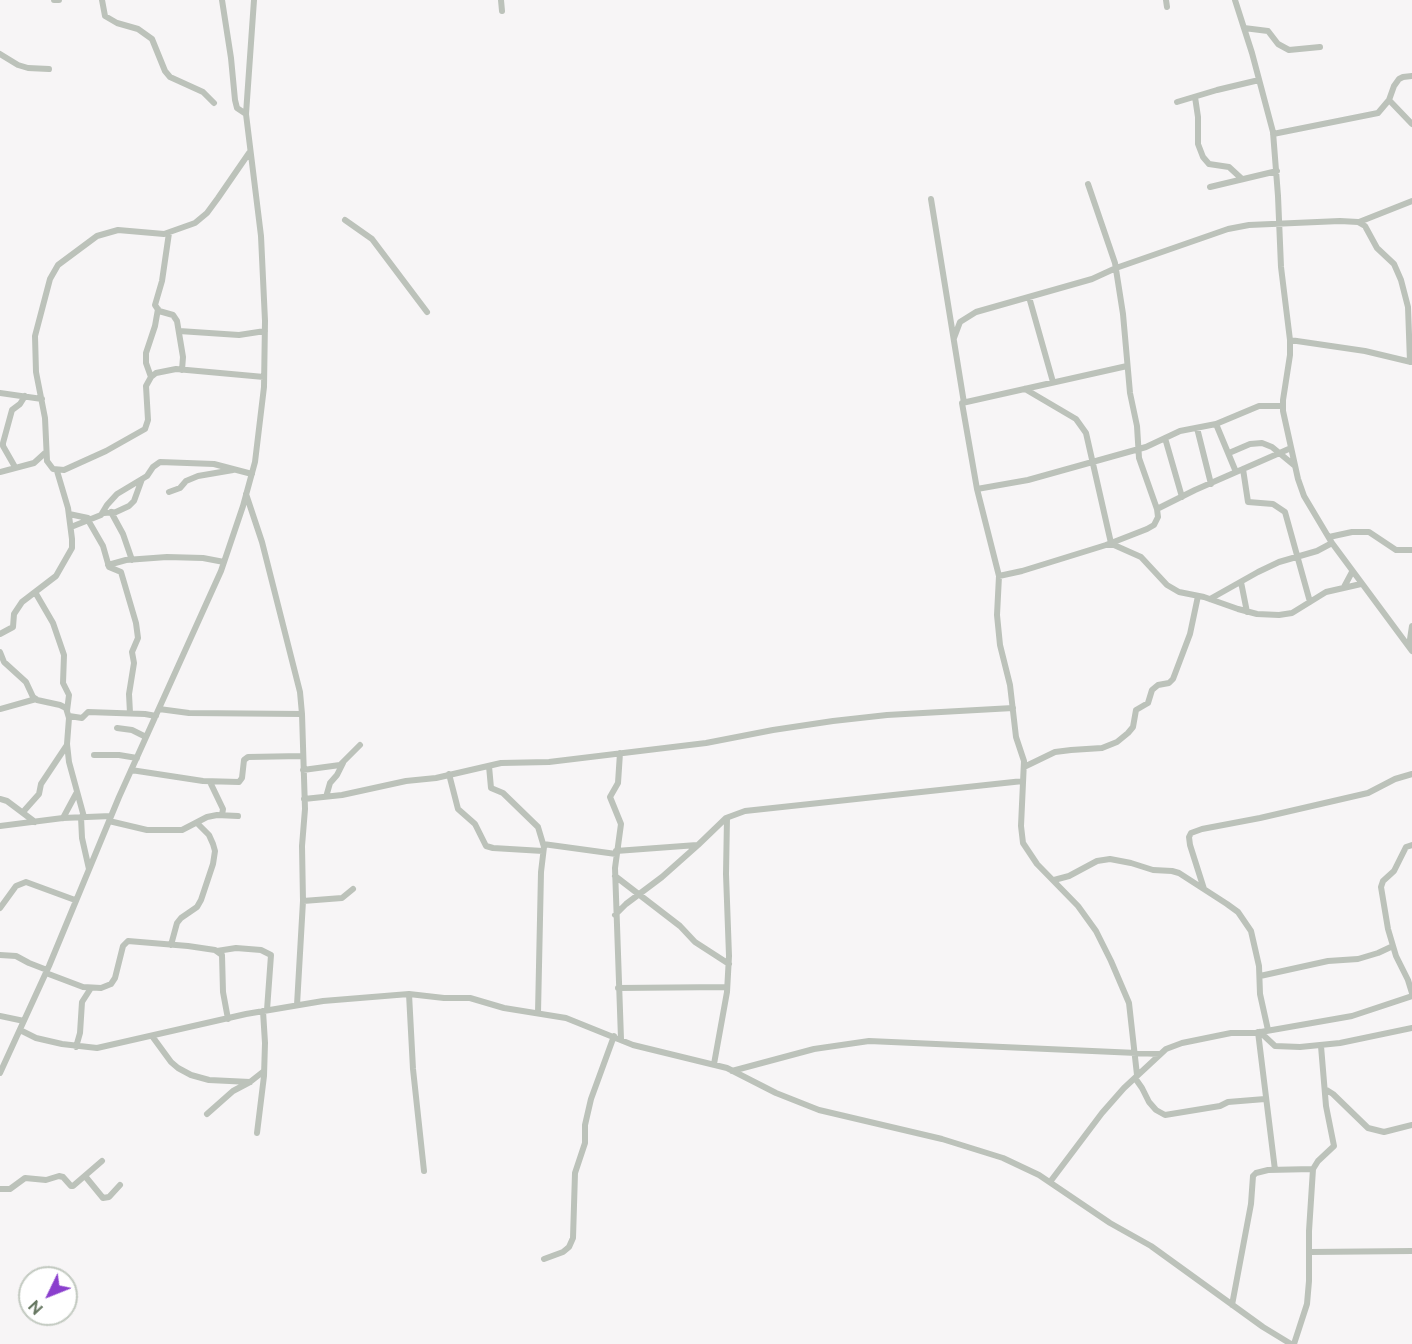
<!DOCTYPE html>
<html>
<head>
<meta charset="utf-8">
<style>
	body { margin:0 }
	#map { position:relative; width:1412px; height:1344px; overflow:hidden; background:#f7f5f6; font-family:Raleway,sans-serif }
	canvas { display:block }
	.north { position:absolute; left:18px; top:1266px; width:60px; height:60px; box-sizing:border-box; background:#fff; border:2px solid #c2c9c0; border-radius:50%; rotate:227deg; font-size:16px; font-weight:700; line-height:24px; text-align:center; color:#667761 }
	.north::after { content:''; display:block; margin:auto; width:21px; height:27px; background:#8a3fcd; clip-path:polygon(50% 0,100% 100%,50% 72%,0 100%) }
</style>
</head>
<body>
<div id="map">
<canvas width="1412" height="1344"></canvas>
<div class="north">N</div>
</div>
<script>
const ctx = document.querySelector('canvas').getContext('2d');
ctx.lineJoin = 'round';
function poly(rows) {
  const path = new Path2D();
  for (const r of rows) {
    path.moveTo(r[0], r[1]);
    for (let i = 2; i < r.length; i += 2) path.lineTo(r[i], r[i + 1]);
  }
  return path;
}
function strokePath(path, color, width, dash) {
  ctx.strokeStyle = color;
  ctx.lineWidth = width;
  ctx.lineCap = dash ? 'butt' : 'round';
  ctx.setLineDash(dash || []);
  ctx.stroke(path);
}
const minor = poly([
	[54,0,59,0],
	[102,0,105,16,117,23,138,29,152,39,165,71,170,77,203,92,214,103],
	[222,0,231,58,235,100,237,108,246,114],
	[501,0,502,11],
	[1166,0,1167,7],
	[1235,0,1252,53,1273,132,1278,196,1281,267,1290,340,1290,355,1283,400,1283,411,1298,479,1304,496,1332,543,1412,651],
	[1244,28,1268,31,1278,44,1289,50,1320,47],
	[0,54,18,65,28,68,49,69],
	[1195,97,1198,117,1198,144,1203,157,1209,164,1229,167,1242,179],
	[1389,100,1412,124],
	[1177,102,1217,90,1259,80],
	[1273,134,1378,113,1389,100,1394,86,1399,79,1403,77,1412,76],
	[249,153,218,198,207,213,195,223,164,234,118,230,97,236,58,265,50,279,35,336,36,372,45,418,47,461,53,469,64,470,106,451,145,429,148,420,146,386,151,377,156,373,176,369,264,377],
	[1088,184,1115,263,1123,314,1130,393,1137,426,1139,458,1157,509,1158,517,1154,525,1147,529,1106,545],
	[1210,187,1277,171],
	[931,199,964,403],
	[345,220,372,239,427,312],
	[1359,222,1412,201],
	[169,233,162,281,155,305,159,311,173,315,177,321,183,357,182,370],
	[1029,297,1053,382],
	[179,331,239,335,265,331],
	[954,338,960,322,976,312,1092,279,1116,268,1228,229,1249,225,1340,221,1358,222,1365,226,1377,248,1394,264,1401,280,1408,307,1410,362],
	[1290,340,1365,351,1411,362],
	[1127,366,962,403,977,489,999,576,997,615,1000,645,1010,685,1016,737,1024,761,1021,826,1023,843,1037,864,1078,906,1096,931,1111,961,1129,1003,1137,1075],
	[151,377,146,363,146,353,155,326,158,309],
	[1025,389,1076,419,1086,433,1111,543],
	[0,393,42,399],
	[1216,424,1236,472],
	[1197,428,1211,484],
	[1165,438,1182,497],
	[1229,453,1250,444,1262,443,1272,447,1295,466],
	[15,467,3,446,3,443,12,410,20,404,25,396],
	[1243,469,1248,502,1273,504,1285,512,1310,602],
	[0,472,34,463,45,453],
	[977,489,1028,480,1146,447,1180,431,1216,424,1259,406,1283,406],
	[169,492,180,488,186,481,198,476,233,470],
	[246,494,262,542,300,692,302,714,305,809,302,846,303,901,297,1005],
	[1157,509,1195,490,1291,448],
	[111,512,123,534,132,560],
	[104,513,116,512,129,506,134,501,142,479],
	[69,514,88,518],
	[88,520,103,546,109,567,121,572,136,623,138,638,132,652,134,663,129,694,130,713],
	[71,527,101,515,107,505,117,494,147,476,153,467,160,462,214,464,252,474],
	[1329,537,1352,532,1369,532,1396,550,1412,550],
	[108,565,126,560,167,557,203,558,224,562],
	[999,576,1022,571,1106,545,1114,545,1141,557,1167,585,1179,592,1204,597,1238,609,1257,614,1279,615,1292,613,1326,592,1361,584],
	[1241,582,1247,612],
	[1344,587,1352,572],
	[35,592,53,623,64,655,63,683,69,695,67,711],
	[1210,599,1258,572,1279,562,1317,551,1332,543],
	[0,634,13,627,14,614,22,602,56,576,72,548,72,539,68,508,57,471],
	[1409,646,1412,626],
	[0,652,4,662,26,682,33,697,37,700,60,705,66,708,69,718,67,744,69,762,84,817],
	[0,709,36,699],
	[159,709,189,713,302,714],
	[69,716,82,718,88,712,145,714,156,716],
	[117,728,132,730,146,737],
	[620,753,618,783,610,797,621,824,615,868,621,1039],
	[94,755,119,755,137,758],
	[489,766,491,788,503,793,538,827,544,847,541,872,538,1013],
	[1024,767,1055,752,1071,750,1102,748,1117,742,1128,733,1133,727,1136,710,1148,703,1152,690,1158,685,1169,683,1173,679,1190,634,1198,596],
	[131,770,203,781,239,782,242,778,244,760,248,757,302,756],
	[303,770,340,765,360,745],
	[449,774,458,809,475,824,486,846,493,848,543,851],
	[210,782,223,809,222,815],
	[326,797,330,783,337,775,343,763],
	[0,799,7,801,35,822],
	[304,799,342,795,406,781,436,778,501,763,549,762,706,743,773,730,833,721,887,715,1013,708],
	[23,812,39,794,41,784,67,745],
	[81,817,82,838,89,869],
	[63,818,77,792],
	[109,821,147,830,182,830,207,817,217,815,238,816],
	[0,826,63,818,111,816],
	[543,844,616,854],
	[1412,845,1406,847,1394,871,1383,881,1381,887,1388,929,1396,956,1408,980,1412,993],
	[616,851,697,845],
	[615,876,680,926,695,942,729,964],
	[1054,880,1069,876,1097,861,1110,859,1131,863,1153,870,1172,871,1179,873,1227,904,1238,912,1251,931,1259,966,1260,994,1268,1030],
	[1204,889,1190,845,1189,837,1191,833,1202,829,1260,818,1368,793,1395,779,1412,774],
	[303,901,342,898,353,889],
	[0,908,16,886,26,882,75,900],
	[615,915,626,904,662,877,698,845,726,818,745,811,1023,781],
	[171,945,177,923,181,918,197,907,201,900,213,864,215,851,213,844,209,835,197,823],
	[217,951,236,948,261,950,271,955,267,1010],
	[0,955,16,956,29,963,47,970],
	[46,973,83,987,101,988,111,984,115,978,123,946,128,941,188,946,215,950,222,955,223,992,228,1019],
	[1260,976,1328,961,1358,959,1378,953,1393,946],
	[618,988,727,987],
	[409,994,413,1069,424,1171],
	[0,1016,24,1021],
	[20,1030,36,1038,62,1044,97,1048,246,1014,323,1001,409,994,444,998,470,998,504,1008,566,1018,633,1045,727,1068,776,1093,819,1110,942,1139,1003,1158,1039,1175,1110,1223,1151,1246,1263,1327,1291,1344],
	[1258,1032,1275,1170],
	[1260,1032,1275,1046,1300,1047,1340,1043,1412,1028],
	[152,1036,171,1062,178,1068,191,1075,209,1080,250,1082],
	[76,1047,80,1033,82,1002,91,988],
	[714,1064,727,992,729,956,726,874,727,818],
	[732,1071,814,1049,869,1041,1159,1054],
	[0,1073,49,966,119,797,221,571,243,506,255,462,264,387,265,321,261,236,246,114,254,0],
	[1135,1078,1142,1088,1149,1102,1156,1110,1165,1115,1220,1106,1228,1102,1265,1099],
	[1325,1089,1333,1094,1368,1128,1384,1132,1412,1125],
	[207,1114,233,1091,250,1082,264,1071],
	[257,1133,264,1076,265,1043,263,1011],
	[85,1176,103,1198,109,1197,120,1185],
	[1050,1182,1102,1113,1124,1088,1166,1049,1182,1043,1231,1033,1255,1033,1352,1016,1412,996],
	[0,1189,10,1189,25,1178,46,1180,59,1176,63,1177,71,1186,73,1186,102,1161],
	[1310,1252,1412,1251],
	[544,1259,563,1252,569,1247,573,1238,575,1173,585,1143,585,1125,591,1099,614,1036],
	[1232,1305,1251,1204,1253,1176,1256,1173,1268,1170,1313,1169],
	[1294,1344,1307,1304,1309,1281,1309,1231,1313,1169,1318,1161,1334,1146,1326,1106,1321,1046]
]);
strokePath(minor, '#bcc2ba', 6);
</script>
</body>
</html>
